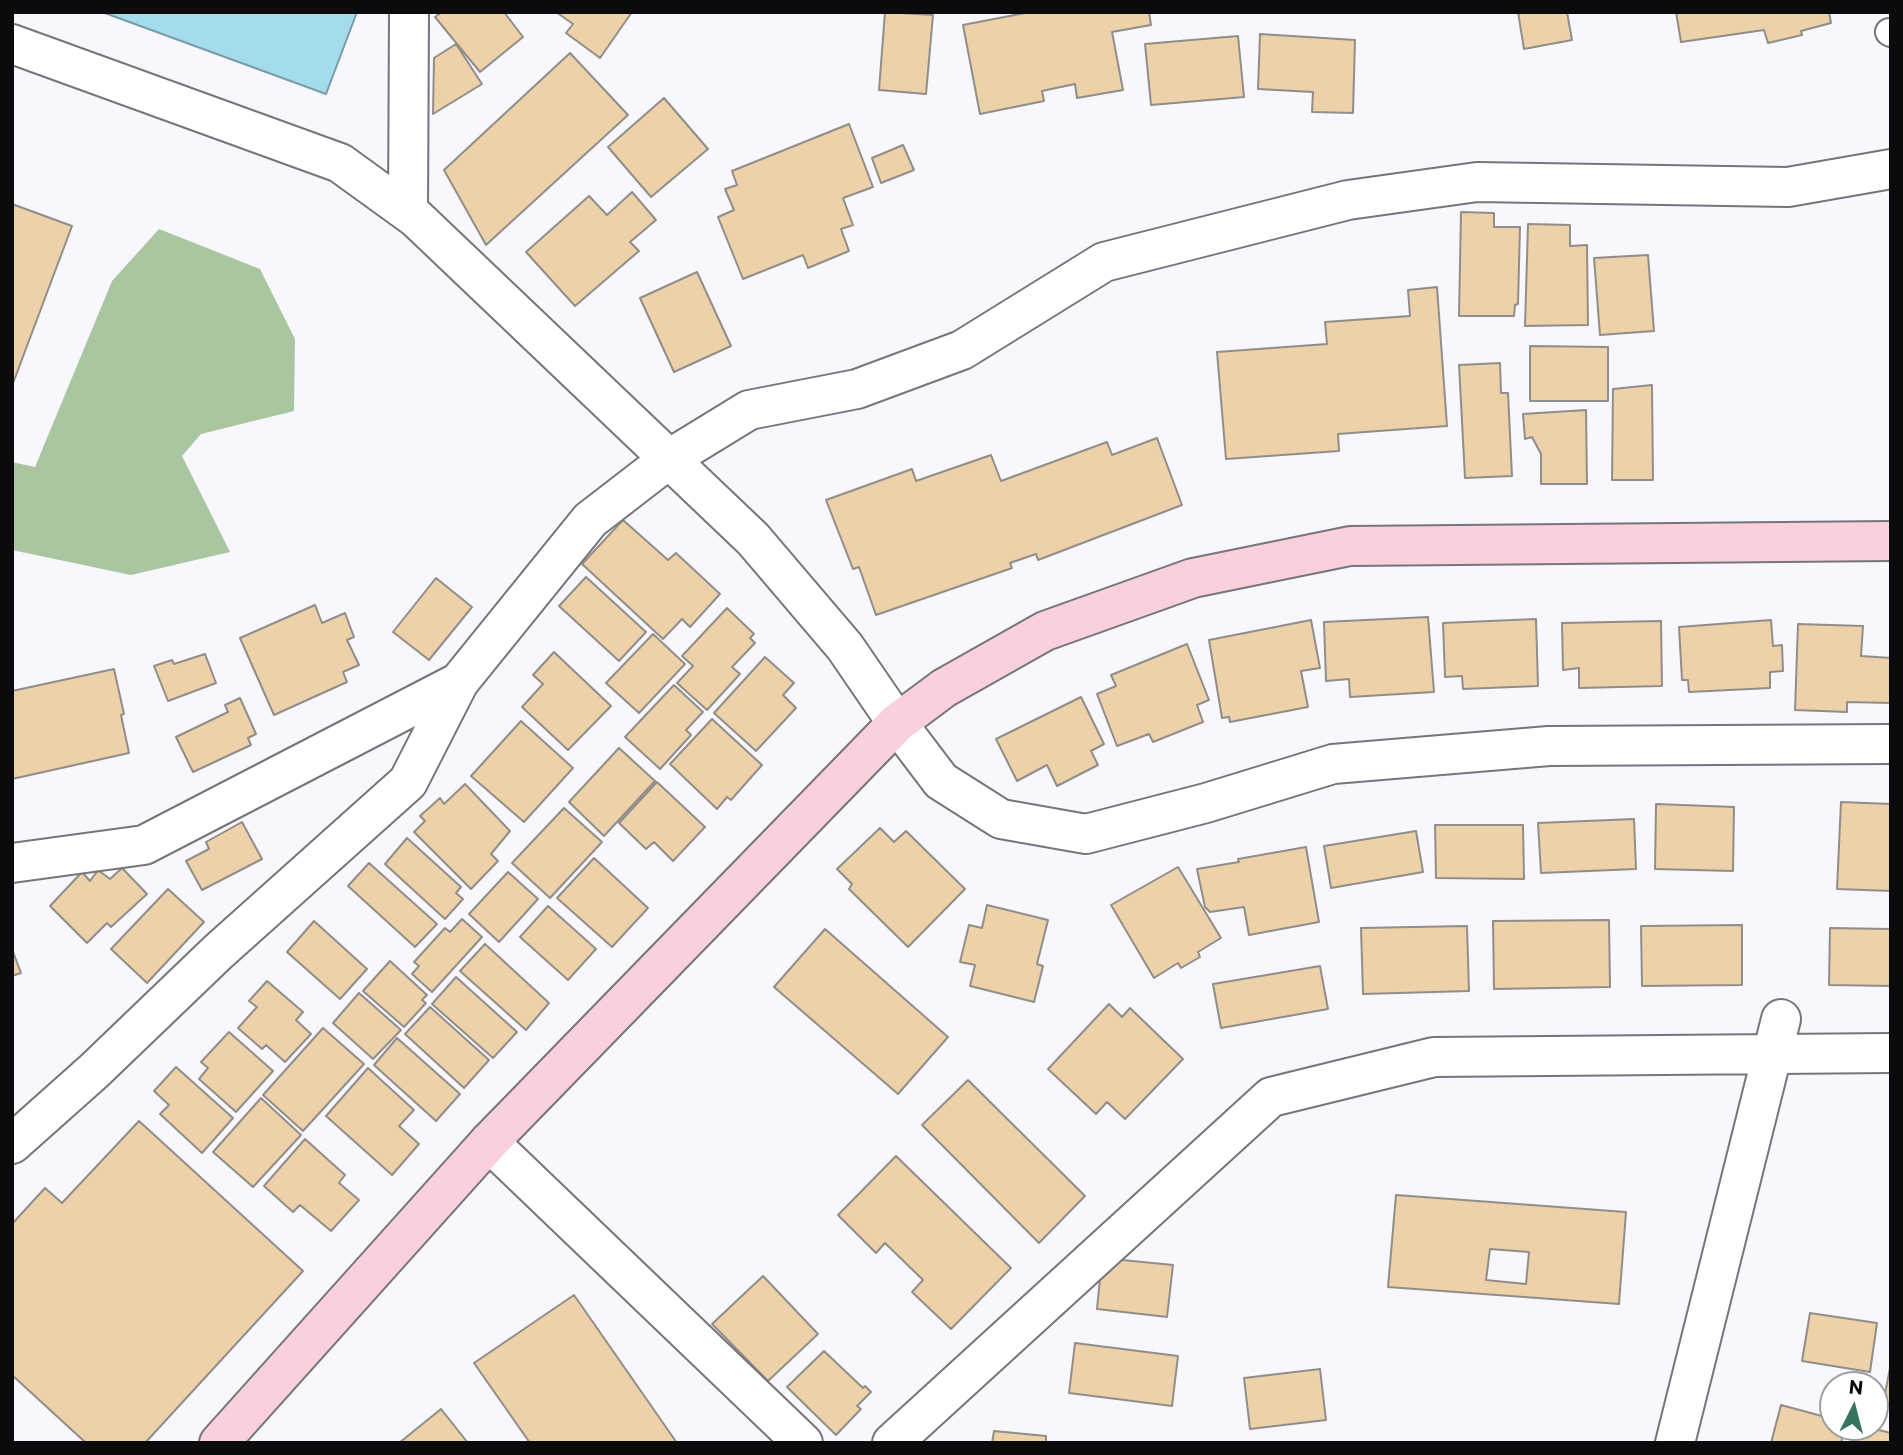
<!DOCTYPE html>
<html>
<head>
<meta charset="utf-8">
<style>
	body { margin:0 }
	#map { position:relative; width:1903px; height:1455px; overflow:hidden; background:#f8f7fe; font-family:Commissioner,sans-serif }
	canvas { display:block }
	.frame { position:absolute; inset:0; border:14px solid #0b0b0d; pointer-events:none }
	.north { position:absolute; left:1819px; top:1371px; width:70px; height:70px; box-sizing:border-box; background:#fff; border:2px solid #9d9d9e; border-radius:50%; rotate:6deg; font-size:19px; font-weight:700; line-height:28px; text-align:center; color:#0b0b0d }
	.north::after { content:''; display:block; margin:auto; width:24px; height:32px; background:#367460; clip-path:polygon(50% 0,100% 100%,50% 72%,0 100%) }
</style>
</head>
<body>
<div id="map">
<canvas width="1903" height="1455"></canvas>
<div class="frame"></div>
<div class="north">N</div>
</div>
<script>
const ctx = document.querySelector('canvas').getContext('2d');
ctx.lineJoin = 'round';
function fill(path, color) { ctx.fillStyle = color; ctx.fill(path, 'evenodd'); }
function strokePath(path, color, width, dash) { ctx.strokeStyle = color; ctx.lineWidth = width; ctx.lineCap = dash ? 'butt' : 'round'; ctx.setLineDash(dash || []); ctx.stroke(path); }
fill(new Path2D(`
	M 159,229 L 260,269 L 295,339 L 294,411 L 201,434 L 182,456 L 230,552 L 131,575 L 12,550 L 12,462 L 35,467 L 112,281 Z`), '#a9c6a1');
const water = new Path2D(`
	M 102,12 L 357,12 L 326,94 Z`);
fill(water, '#a5dcec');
strokePath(water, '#779da9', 2);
const building = new Path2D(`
	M 442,12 L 504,12 L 523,37 L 480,72 L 435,17 Z
	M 556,12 L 632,12 L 600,58 L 566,33 L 573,24 Z
	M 885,12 L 933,15 L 926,94 L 879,90 Z
	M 1030,12 L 1149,12 L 1151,25 L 1112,32 L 1123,90 L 1077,98 L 1075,84 L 1042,91 L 1044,101 L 980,114 L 963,25 Z
	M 1518,12 L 1567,12 L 1572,40 L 1524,49 Z
	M 1676,12 L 1829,12 L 1831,23 L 1801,31 L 1802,35 L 1768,43 L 1764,30 L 1681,42 Z
	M 1260,34 L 1355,40 L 1353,113 L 1312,112 L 1313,92 L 1258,89 Z
	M 1238,36 L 1244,97 L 1151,105 L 1145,44 Z
	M 456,44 L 482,84 L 433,114 L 434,58 Z
	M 570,53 L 628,115 L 486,245 L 444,170 Z
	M 664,98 L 708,149 L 651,197 L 608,147 Z
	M 849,124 L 873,187 L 843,198 L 853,225 L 841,229 L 849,251 L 808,268 L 803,255 L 743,279 L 718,217 L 734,210 L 725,189 L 737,185 L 732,171 Z
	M 903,145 L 914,170 L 881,183 L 872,158 Z
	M 632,192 L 656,220 L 630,242 L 639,251 L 575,306 L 526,252 L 589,196 L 607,215 Z
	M 12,204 L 72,226 L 12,386 Z
	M 1461,212 L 1494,213 L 1494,227 L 1520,227 L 1518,304 L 1515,305 L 1514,316 L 1459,316 Z
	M 1528,224 L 1570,225 L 1570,246 L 1587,245 L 1588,325 L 1525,326 Z
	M 1648,255 L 1654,331 L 1600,335 L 1594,258 Z
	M 697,272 L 731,346 L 674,372 L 640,298 Z
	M 1437,287 L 1447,426 L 1338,434 L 1339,451 L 1226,459 L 1217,352 L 1327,344 L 1325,322 L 1410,316 L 1408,290 Z
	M 1530,346 L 1608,347 L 1608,401 L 1530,401 Z
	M 1500,363 L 1501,393 L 1508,393 L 1512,476 L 1465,478 L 1459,365 Z
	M 1652,385 L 1653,480 L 1612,480 L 1613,389 Z
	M 1586,410 L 1587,484 L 1541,484 L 1541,454 L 1532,437 L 1525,439 L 1523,414 Z
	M 1157,438 L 1182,505 L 1038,560 L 1036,554 L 1010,563 L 1012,568 L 876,615 L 859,567 L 853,569 L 826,500 L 912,469 L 916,481 L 991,455 L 1001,481 L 1107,442 L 1112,455 Z
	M 623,520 L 668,560 L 676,553 L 720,594 L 690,627 L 682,619 L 663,639 L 582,564 Z
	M 586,577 L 646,632 L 619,661 L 559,606 Z
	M 436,578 L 472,607 L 429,660 L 393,632 Z
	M 315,605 L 322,623 L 345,613 L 354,637 L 347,640 L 359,665 L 343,672 L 347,682 L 274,715 L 240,638 Z
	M 727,608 L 754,634 L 750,638 L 755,643 L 732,667 L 740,674 L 707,710 L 677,683 L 693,666 L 682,656 Z
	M 1428,617 L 1434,692 L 1350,697 L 1349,679 L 1326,681 L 1324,622 Z
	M 1536,619 L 1538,686 L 1463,689 L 1462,676 L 1445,677 L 1443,623 Z
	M 1311,620 L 1320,668 L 1301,671 L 1308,707 L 1230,722 L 1229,717 L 1222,718 L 1209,640 Z
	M 1771,620 L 1773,646 L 1782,645 L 1783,671 L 1770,672 L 1770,688 L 1689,692 L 1688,680 L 1682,680 L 1679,627 Z
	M 1661,621 L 1662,686 L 1579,688 L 1579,668 L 1563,670 L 1562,623 Z
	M 1798,624 L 1863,626 L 1861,656 L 1891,658 L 1891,703 L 1847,702 L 1847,712 L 1795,710 Z
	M 653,634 L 685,664 L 639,713 L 606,683 Z
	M 1187,644 L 1209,700 L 1197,705 L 1203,722 L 1153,742 L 1149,734 L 1117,746 L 1097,694 L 1116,686 L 1111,675 Z
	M 554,652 L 611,706 L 568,750 L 522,707 L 543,684 L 533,675 Z
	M 205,654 L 216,683 L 168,701 L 154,666 L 172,660 L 174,664 Z
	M 765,657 L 794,683 L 783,695 L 796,708 L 756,751 L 714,713 Z
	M 114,669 L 124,714 L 121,715 L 129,753 L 12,779 L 12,691 Z
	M 674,685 L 703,712 L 686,730 L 691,735 L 660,769 L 625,737 Z
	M 1081,697 L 1104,744 L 1091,751 L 1098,765 L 1057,786 L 1047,765 L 1017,781 L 996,739 Z
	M 240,698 L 256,734 L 248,738 L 251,745 L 193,772 L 176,737 L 228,712 L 225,705 Z
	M 712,719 L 762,765 L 731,800 L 727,797 L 717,809 L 670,764 Z
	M 521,721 L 573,768 L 524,822 L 471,776 Z
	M 619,748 L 655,781 L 604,836 L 569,802 Z
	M 657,782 L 705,827 L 673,861 L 654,842 L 646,849 L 619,823 Z
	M 465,784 L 510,831 L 491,854 L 498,861 L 471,889 L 414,832 L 425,821 L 420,816 L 440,798 L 444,804 Z
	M 1841,802 L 1891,804 L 1891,891 L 1837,889 Z
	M 1656,804 L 1734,807 L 1733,871 L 1655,869 Z
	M 564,808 L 602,842 L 550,898 L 512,863 Z
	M 1634,819 L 1636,869 L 1541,873 L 1538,823 Z
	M 242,822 L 262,859 L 202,890 L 186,861 L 209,849 L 206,842 Z
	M 1435,825 L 1523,825 L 1524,879 L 1436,878 Z
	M 880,828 L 894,842 L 906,831 L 965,889 L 908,947 L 849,889 L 852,884 L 837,869 Z
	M 1416,831 L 1423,872 L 1331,888 L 1324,846 Z
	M 407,838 L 461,887 L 456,893 L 463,899 L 445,919 L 385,864 Z
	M 1306,847 L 1319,922 L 1249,935 L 1244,907 L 1210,912 L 1205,907 L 1197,869 L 1239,862 L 1238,859 Z
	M 594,858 L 648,908 L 612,947 L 557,898 Z
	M 369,863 L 437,924 L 415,947 L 348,886 Z
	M 1178,867 L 1221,938 L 1198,952 L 1200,957 L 1181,968 L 1178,963 L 1154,978 L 1111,905 Z
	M 122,868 L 147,894 L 111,927 L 107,923 L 87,943 L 50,906 L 82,872 L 90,881 L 98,870 L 110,879 Z
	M 508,872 L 538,899 L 499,942 L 469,914 Z
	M 168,889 L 204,922 L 147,983 L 111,949 Z
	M 987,905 L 1048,920 L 1037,964 L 1043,966 L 1034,1002 L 970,986 L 975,965 L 960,962 L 969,925 L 982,928 Z
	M 548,906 L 596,949 L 568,980 L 520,937 Z
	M 462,919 L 482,937 L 432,992 L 412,974 L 419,966 L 414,962 L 445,928 L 450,932 Z
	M 1609,920 L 1610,987 L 1494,989 L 1493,921 Z
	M 314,921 L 367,969 L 340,999 L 287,952 Z
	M 1742,925 L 1742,985 L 1642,986 L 1641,926 Z
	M 1467,926 L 1469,991 L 1363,994 L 1361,928 Z
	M 1830,928 L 1891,929 L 1891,986 L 1829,985 Z
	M 825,929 L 948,1037 L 898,1094 L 774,987 Z
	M 485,944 L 549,1003 L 526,1030 L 460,971 Z
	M 12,949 L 21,973 L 12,976 Z
	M 390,961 L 427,995 L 422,1000 L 426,1003 L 404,1027 L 363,991 Z
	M 1320,966 L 1328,1009 L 1221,1028 L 1213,984 Z
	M 456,977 L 517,1032 L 493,1058 L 432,1004 Z
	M 267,981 L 303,1012 L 296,1020 L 311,1034 L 285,1062 L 266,1045 L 262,1049 L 238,1028 L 257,1007 L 249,1001 Z
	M 359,993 L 401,1030 L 373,1059 L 333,1023 Z
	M 1109,1004 L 1122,1017 L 1130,1008 L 1183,1059 L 1125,1119 L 1107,1102 L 1096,1114 L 1048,1069 Z
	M 430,1007 L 489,1060 L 464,1088 L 405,1034 Z
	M 323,1028 L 364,1064 L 303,1131 L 263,1095 Z
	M 229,1032 L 273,1071 L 236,1112 L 199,1079 L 208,1068 L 201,1062 Z
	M 397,1038 L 460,1094 L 436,1121 L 374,1065 Z
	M 176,1067 L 233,1118 L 202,1153 L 160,1114 L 169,1105 L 154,1091 Z
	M 368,1068 L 414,1110 L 399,1126 L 419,1144 L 392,1175 L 326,1116 Z
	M 968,1080 L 1085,1196 L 1039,1243 L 922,1125 Z
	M 261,1098 L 301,1135 L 253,1187 L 213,1152 Z
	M 139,1121 L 303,1271 L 145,1443 L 86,1443 L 12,1375 L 12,1224 L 45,1188 L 62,1203 Z
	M 305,1139 L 345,1175 L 339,1183 L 359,1200 L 331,1231 L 300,1205 L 293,1212 L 264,1186 Z
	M 896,1156 L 1011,1268 L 951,1329 L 912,1292 L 923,1280 L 885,1243 L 876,1253 L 838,1215 Z
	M 1396,1195 L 1626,1212 L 1619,1304 L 1388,1287 ZM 1490,1249 L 1529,1252 L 1526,1284 L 1486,1280 Z
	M 1102,1258 L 1173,1265 L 1167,1317 L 1097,1309 Z
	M 763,1276 L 818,1334 L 768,1381 L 712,1324 Z
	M 574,1295 L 677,1443 L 530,1443 L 474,1363 Z
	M 1810,1313 L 1877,1323 L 1870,1372 L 1802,1361 Z
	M 1075,1343 L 1178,1356 L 1172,1406 L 1069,1393 Z
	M 824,1351 L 863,1388 L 865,1386 L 871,1392 L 857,1406 L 861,1409 L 836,1435 L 787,1387 Z
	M 1891,1363 L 1891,1406 L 1883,1404 Z
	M 1320,1369 L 1326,1420 L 1250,1429 L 1244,1378 Z
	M 1781,1405 L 1833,1419 L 1833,1427 L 1845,1427 L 1841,1443 L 1771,1443 Z
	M 441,1409 L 468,1443 L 399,1443 Z
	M 1856,1427 L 1867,1427 L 1891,1433 L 1891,1443 L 1852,1443 Z
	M 994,1431 L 1046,1436 L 1046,1443 L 992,1443 Z`);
fill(building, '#ecd1a9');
strokePath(building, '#918d88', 2);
const lane = new Path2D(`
	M 1889,32 L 1891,33`);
const street = new Path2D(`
	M 12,44 L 340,163 L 416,218 L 753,539 L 845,647 L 897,723 L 941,781 L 1001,819 L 1086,834 L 1206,803 L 1333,764 L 1549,746 L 1891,744
	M 408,211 L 409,12
	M 12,863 L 144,845 L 459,682
	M 489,1142 L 803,1443
	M 12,1144 L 94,1071 L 218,952 L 408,782 L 459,682 L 590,520 L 669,459 L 749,410 L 857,389 L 962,350 L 1104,262 L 1348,200 L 1477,182 L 1788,187 L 1891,169
	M 892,1443 L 1271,1097 L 1434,1057 L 1891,1053
	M 1675,1443 L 1781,1019`);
const secondary = new Path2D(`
	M 219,1443 L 489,1142 L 897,723 L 944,688 L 1045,631 L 1193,578 L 1350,546 L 1891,541`);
strokePath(lane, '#75757a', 30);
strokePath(street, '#75757a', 42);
strokePath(secondary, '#75757a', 42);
strokePath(lane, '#fff', 26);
strokePath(street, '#fff', 38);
strokePath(secondary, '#fad0dc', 38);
</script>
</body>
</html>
